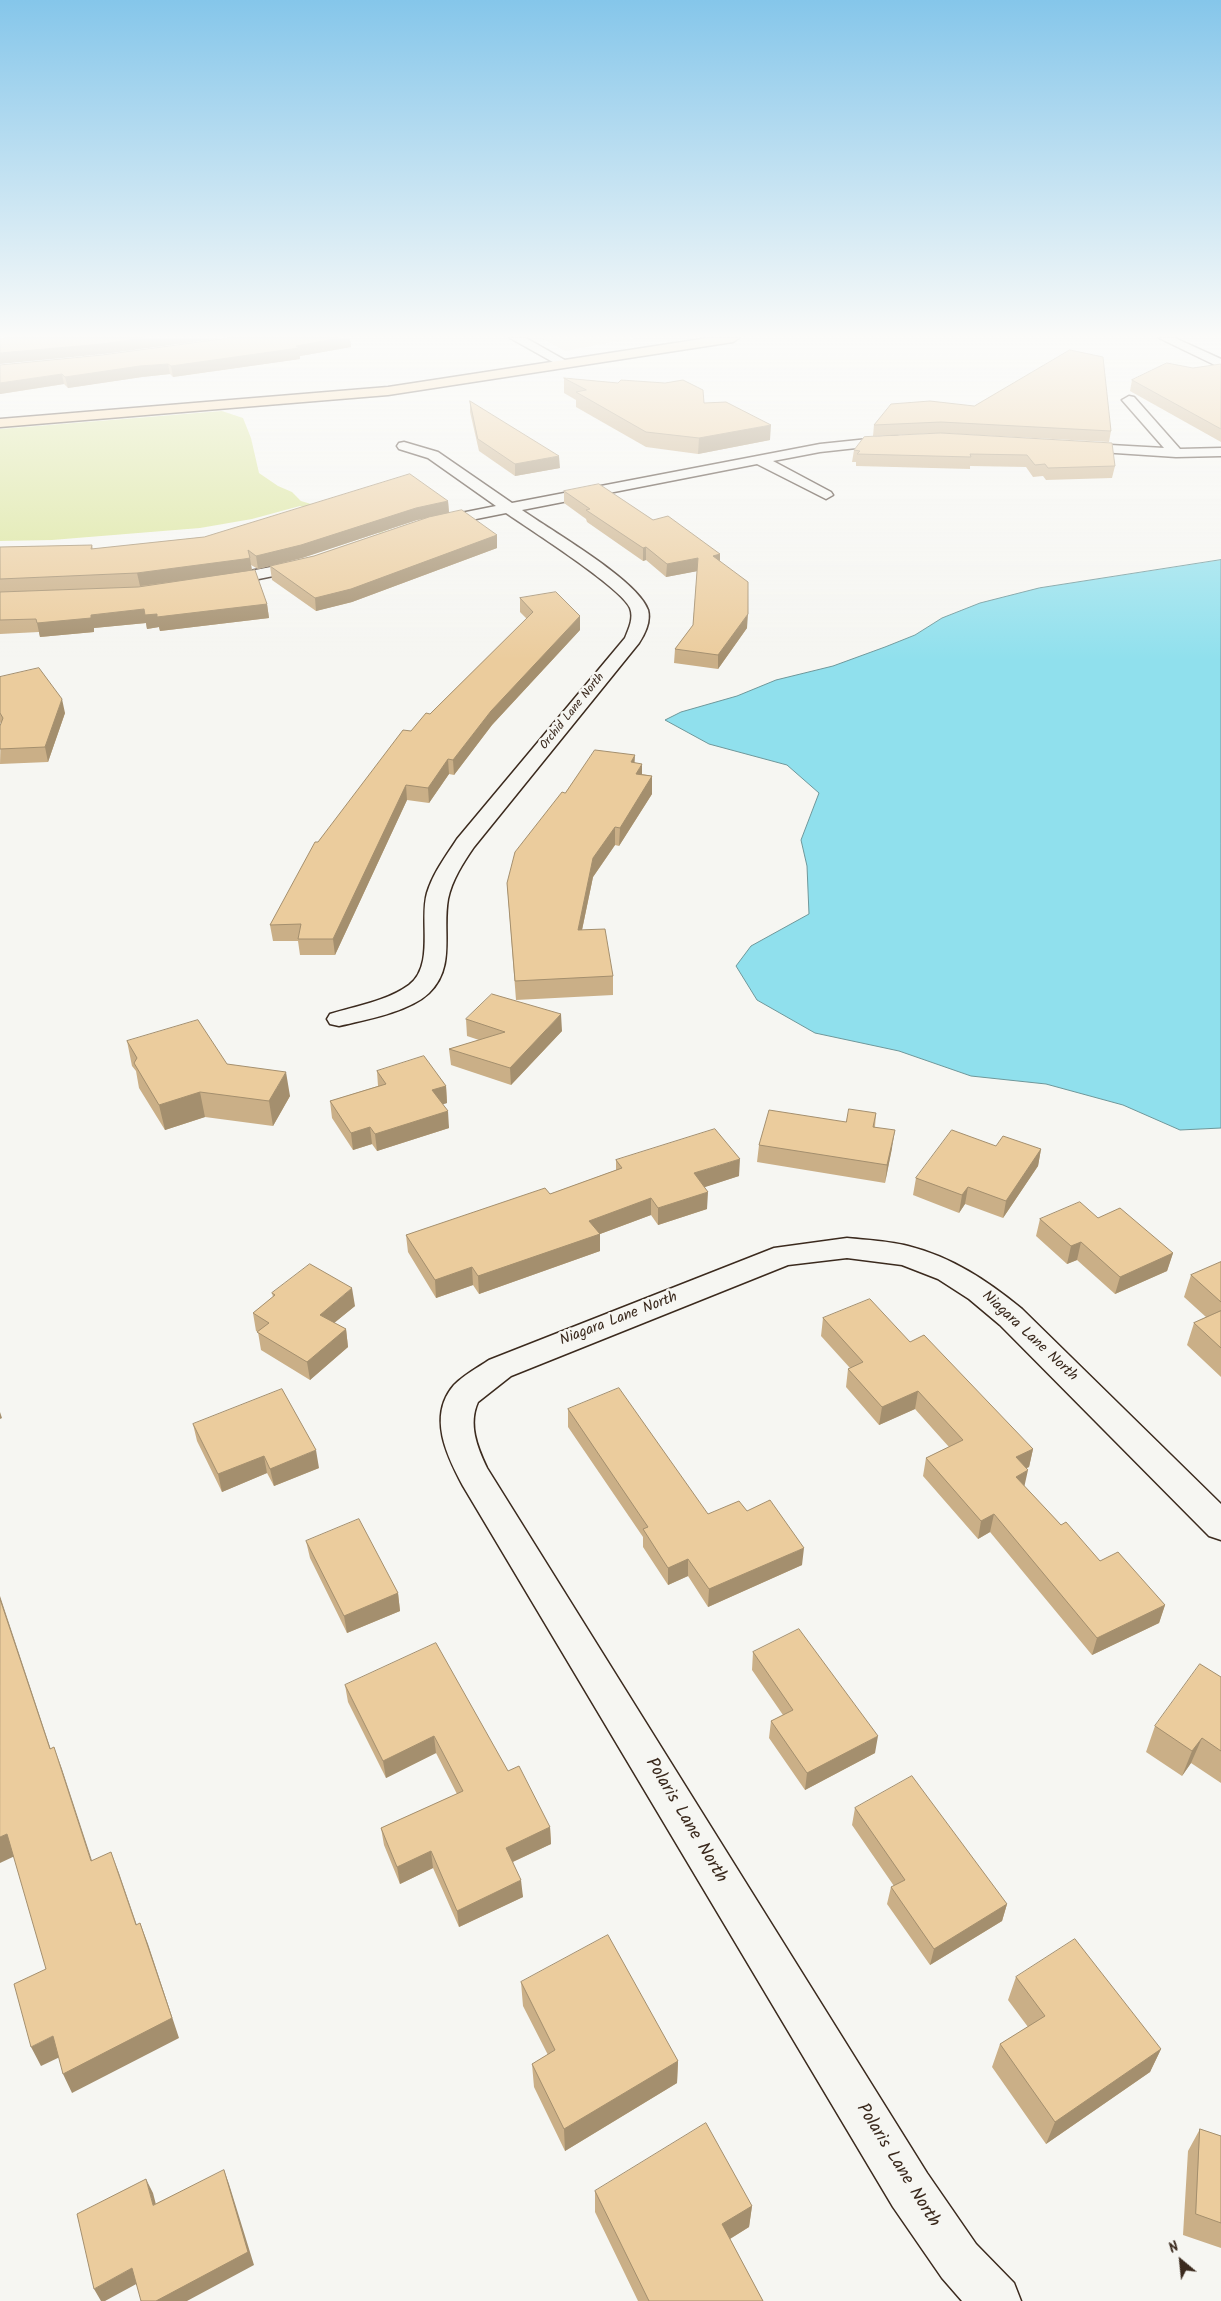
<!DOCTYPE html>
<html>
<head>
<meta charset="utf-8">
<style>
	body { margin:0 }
	#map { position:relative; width:1221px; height:2301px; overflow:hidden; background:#f6f6f2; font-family:Kalam,sans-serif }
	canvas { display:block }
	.north { position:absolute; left:1156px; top:2236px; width:50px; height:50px; -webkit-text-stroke:4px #f6f6f2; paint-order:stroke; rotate:332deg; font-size:14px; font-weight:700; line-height:20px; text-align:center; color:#3b2a1e }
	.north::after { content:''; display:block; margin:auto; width:18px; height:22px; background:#3b2a1e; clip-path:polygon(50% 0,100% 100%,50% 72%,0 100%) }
</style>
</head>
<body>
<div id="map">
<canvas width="1221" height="2301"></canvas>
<div class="north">N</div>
</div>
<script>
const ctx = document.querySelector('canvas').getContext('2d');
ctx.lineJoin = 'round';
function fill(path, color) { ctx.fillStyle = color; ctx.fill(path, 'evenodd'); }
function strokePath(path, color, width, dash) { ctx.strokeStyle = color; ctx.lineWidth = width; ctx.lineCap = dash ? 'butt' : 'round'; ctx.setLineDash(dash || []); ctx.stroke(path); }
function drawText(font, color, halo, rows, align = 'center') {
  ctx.font = font + ' Kalam,sans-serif'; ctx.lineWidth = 5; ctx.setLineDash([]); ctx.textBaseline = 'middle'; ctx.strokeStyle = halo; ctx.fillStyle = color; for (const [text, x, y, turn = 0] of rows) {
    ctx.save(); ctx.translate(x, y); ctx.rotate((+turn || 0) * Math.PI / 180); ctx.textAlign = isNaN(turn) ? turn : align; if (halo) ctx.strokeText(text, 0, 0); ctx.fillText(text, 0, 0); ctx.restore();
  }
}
fill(new Path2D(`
	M 541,338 L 634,338 L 565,351 Z`), '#f3e9d8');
fill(new Path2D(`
	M 222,411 L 243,418 L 251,438 L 259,473 L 278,486 L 292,492 L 301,501 L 392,528 L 380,533 L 300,506 L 252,519 L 200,528 L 52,540 L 0,541 L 0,429 Z`), '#d9e497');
const water = new Path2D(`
	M 1221,560 L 1221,1128 L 1180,1130 L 1123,1105 L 1046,1084 L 971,1076 L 899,1051 L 815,1033 L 757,1000 L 736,966 L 751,946 L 809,914 L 807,866 L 801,840 L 819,793 L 787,765 L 709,744 L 665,720 L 681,712 L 737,696 L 776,680 L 833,666 L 885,647 L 915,635 L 942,618 L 980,603 L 1039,588 Z`);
fill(water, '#90e0ed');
strokePath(water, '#6e979a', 1);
const minor = new Path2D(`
	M 510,338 L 526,338 L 570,363 L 564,367 L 560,366 Z
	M 1159,338 L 1175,338 L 1221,359 L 1221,368 Z
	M 1129,396 L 1134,397 L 1180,449 L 1221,448 L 1221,456 L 1176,457 L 1070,450 L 1068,447 L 1075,443 L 1164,448 L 1122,400 Z
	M 897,436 L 904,440 L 902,443 L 820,452 L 773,461 L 831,492 L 833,495 L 826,499 L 757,464 L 522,510 C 550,530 638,580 648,610 C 651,621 645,634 639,643 L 474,847 C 463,863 452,880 448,899 C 442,932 456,967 429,993 C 409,1012 365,1020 339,1026 L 330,1024 L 327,1019 L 330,1014 C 356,1006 387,1001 409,985 C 435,965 419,920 427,893 C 433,873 446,856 457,839 L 625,638 C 629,628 634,618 630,608 C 622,588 529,529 506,513 L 431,528 L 426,526 L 423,523 L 426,520 L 496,506 L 428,458 L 399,449 L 397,446 L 399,443 L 404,442 L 438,452 L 512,503 L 820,444 Z
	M 307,560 L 315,565 L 313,568 L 219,587 L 213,586 L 211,582 L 213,578 L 219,577 Z
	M 847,1238 C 867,1240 889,1241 908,1246 C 952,1257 988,1281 1022,1309 L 1221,1504 L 1221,1540 L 1209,1536 L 1000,1325 L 969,1299 L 938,1279 L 902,1265 L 847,1258 L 788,1265 L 511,1376 L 478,1402 C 468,1424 477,1447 487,1468 L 927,2173 L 976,2244 L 1014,2283 L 1021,2301 L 962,2301 L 942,2278 L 893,2207 L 463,1486 C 447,1456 427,1416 454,1385 C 464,1375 477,1368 489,1360 L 774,1248 Z`);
const major = new Path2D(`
	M 708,338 L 739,338 L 733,342 L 388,395 L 0,427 L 0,419 L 388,387 Z`);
strokePath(minor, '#3b2a1e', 3);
strokePath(major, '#3b2a1e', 3);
fill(minor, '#f6f6f2');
fill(major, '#fddcac');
fill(new Path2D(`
	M 229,338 L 350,338 L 351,347 L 300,356 L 300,359 L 173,377 L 170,374 L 142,377 L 68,388 L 64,384 L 0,394 L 0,365 L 102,355 Z
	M 1221,364 L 1221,442 L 1130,391 L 1132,380 L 1193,368 Z
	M 564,378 L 618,383 L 704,403 L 770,440 L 698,454 L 646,447 L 576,407 L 576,400 L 564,393 Z
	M 470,401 L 560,468 L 515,476 L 479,451 L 470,412 Z
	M 930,401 L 1111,431 L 1109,442 L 940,433 L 873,436 L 874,425 Z
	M 941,433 L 1115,466 L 1112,478 L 1046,480 L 1043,476 L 1033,477 L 1026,467 L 970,466 L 970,469 L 856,466 L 856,462 L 852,462 L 854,450 Z
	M 564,491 L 653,520 L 720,554 L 720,561 L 747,628 L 718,669 L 674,663 L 675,649 L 693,625 L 697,571 L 666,577 L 646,560 L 643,561 L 587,522 L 586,519 L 564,503 Z
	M 448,501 L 449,513 L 497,535 L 497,548 L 352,602 L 316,611 L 272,580 L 270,566 L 314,556 L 424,519 L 417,520 L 302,558 L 258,569 L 251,565 L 252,571 L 267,604 L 269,618 L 160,631 L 159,627 L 147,629 L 146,623 L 94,628 L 94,632 L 40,637 L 39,632 L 0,634 L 0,547 L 92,545 L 93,549 L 204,537 Z
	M 520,598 L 580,616 L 580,630 L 492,725 L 454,775 L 449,774 L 429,803 L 407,800 L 335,955 L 300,955 L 298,941 L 273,941 L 270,925 L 318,842 L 411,731 L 430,714 L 527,619 L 520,612 Z
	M 0,677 L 65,713 L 48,762 L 0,764 L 1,724 L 0,722 Z
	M 634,762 L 642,774 L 652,776 L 652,794 L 619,846 L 615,845 L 593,877 L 582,930 L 613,976 L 613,995 L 516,1000 L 507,883 L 565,793 Z
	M 466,1019 L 562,1031 L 511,1085 L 451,1065 L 449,1049 L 479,1040 L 467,1036 Z
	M 127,1041 L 227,1064 L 290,1096 L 273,1126 L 205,1117 L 165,1130 L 139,1088 L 136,1071 L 132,1066 Z
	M 377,1071 L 446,1086 L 447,1103 L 443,1104 L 449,1128 L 377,1151 L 372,1144 L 353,1150 L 332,1118 L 330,1101 L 378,1086 Z
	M 876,1113 L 875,1127 L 892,1148 L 885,1183 L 757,1162 L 759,1145 L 846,1122 Z
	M 996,1146 L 1041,1149 L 1038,1166 L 1003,1218 L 965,1204 L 959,1213 L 913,1195 L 916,1178 Z
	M 616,1160 L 739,1176 L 704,1187 L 707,1209 L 658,1225 L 651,1215 L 600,1234 L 600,1251 L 479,1294 L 473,1285 L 436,1298 L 408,1252 L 406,1235 L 550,1194 L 616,1170 Z
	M 1098,1218 L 1173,1253 L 1167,1271 L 1115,1294 L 1077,1260 L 1067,1264 L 1036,1236 L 1040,1219 Z
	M 1221,1262 L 1221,1377 L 1187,1345 L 1194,1323 L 1206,1317 L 1184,1297 L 1191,1275 Z
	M 272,1293 L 355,1306 L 334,1323 L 346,1329 L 348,1347 L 310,1380 L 261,1350 L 258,1332 L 256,1331 L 253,1313 L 273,1297 Z
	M 823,1318 L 910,1342 L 1033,1449 L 1029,1467 L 1026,1468 L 1024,1486 L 1061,1525 L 1100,1561 L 1165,1605 L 1159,1623 L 1092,1655 L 990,1532 L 978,1539 L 923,1476 L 926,1458 L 949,1447 L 915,1409 L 879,1425 L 846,1387 L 848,1369 L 850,1368 L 821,1336 Z
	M 568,1409 L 708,1514 L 747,1511 L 802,1565 L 708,1607 L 688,1576 L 668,1585 L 643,1547 L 643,1537 L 568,1427 Z
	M 193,1424 L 319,1468 L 274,1486 L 267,1473 L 222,1492 L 197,1441 Z
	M 306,1541 L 398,1593 L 400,1611 L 347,1633 L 310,1558 Z
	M 753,1652 L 875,1753 L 805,1790 L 769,1738 L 771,1721 L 783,1715 L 752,1670 Z
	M 1221,1677 L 1221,1783 L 1191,1763 L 1182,1776 L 1146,1752 L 1155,1726 Z
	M 345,1685 L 508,1771 L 550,1827 L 551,1844 L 513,1862 L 523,1897 L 459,1927 L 433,1868 L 400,1884 L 384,1845 L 381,1828 L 457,1794 L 436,1753 L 386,1778 L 348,1702 Z
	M 855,1808 L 1007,1904 L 1002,1921 L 930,1965 L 887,1904 L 891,1887 L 894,1886 L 852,1825 Z
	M 1016,1977 L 1161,2049 L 1150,2072 L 1046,2144 L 992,2067 L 1000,2044 L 1028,2027 L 1008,2000 Z
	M 521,1982 L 678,2061 L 677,2083 L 565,2151 L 534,2087 L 532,2064 L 548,2055 L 523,2006 Z
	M 1200,2129 L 1221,2136 L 1221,2248 L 1183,2235 L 1188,2151 Z
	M 595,2191 L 752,2206 L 749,2227 L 730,2239 L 763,2301 L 638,2301 L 595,2212 Z`), '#caaf87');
fill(new Path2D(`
	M 143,338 L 222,338 L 104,354 L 0,364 L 0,353 Z
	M 340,338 L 350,338 L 351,347 L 300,356 L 300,359 L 173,377 L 171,366 Z
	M 168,364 L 170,374 L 142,377 L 68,388 L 65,377 L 140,366 Z
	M 62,374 L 64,384 L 0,394 L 0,383 Z
	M 771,425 L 770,440 L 698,454 L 699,438 Z
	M 559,456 L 560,468 L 515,476 L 515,464 Z
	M 448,501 L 449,513 L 417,520 L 302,558 L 258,569 L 256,556 L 416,508 Z
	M 497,535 L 497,548 L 352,602 L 316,611 L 315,598 Z
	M 646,547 L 646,560 L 643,561 L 643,548 Z
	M 720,554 L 720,567 L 713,556 Z
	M 250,558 L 252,571 L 140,586 L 137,573 Z
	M 698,558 L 698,571 L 666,577 L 667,564 Z
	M 267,604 L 269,618 L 160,631 L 159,627 L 147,629 L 146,623 L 94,628 L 94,632 L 40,637 L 37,623 L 91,615 L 144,609 Z
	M 748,614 L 747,628 L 718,669 L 718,655 Z
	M 580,616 L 580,630 L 492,725 L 454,775 L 453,760 L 491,711 Z
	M 62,699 L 65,713 L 48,762 L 45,747 Z
	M 635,755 L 634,773 L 631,762 Z
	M 448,759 L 449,774 L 429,803 L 428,788 Z
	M 642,764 L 642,781 L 636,774 Z
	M 652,776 L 652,794 L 619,846 L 620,828 Z
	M 406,785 L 407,800 L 335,955 L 333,939 Z
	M 615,827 L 615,845 L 593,877 L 578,949 L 578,930 L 593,858 Z
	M 561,1014 L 562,1031 L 511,1085 L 510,1068 Z
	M 286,1072 L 290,1096 L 273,1126 L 269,1101 Z
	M 446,1086 L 447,1103 L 434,1107 L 432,1090 Z
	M 200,1092 L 205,1117 L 165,1130 L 159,1105 Z
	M 448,1111 L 449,1128 L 377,1151 L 375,1134 Z
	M 370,1127 L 372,1144 L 353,1150 L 351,1133 Z
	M 895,1130 L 892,1148 L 885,1183 L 887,1165 Z
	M 1041,1149 L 1038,1166 L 1003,1218 L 1006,1201 Z
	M 740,1159 L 739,1176 L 693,1191 L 694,1173 Z
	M 968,1187 L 965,1204 L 959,1213 L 962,1195 Z
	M 708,1192 L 707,1209 L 658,1225 L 658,1208 Z
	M 651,1198 L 651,1215 L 600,1234 L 600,1251 L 479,1294 L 478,1276 L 589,1221 Z
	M 1081,1242 L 1077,1260 L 1067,1264 L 1071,1246 Z
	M 1173,1253 L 1167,1271 L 1115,1294 L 1120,1277 Z
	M 472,1267 L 473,1285 L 436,1298 L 435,1280 Z
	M 352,1288 L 355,1306 L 323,1332 L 320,1315 Z
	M 346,1329 L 348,1347 L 310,1380 L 307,1362 Z
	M 918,1391 L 915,1409 L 879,1425 L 882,1407 Z
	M 0,1412 L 2,1418 L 0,1419 Z
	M 1033,1449 L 1029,1467 L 1012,1475 L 1016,1457 Z
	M 316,1450 L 319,1468 L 274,1486 L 270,1469 Z
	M 264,1456 L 267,1473 L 222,1492 L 218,1474 Z
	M 1028,1470 L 1024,1488 L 1016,1477 Z
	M 994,1514 L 990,1532 L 978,1539 L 981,1521 Z
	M 804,1548 L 802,1565 L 708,1607 L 709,1589 Z
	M 688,1559 L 688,1576 L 668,1585 L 668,1568 Z
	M 398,1593 L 400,1611 L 347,1633 L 344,1616 Z
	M 0,1596 L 58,1771 L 50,1749 L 0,1599 Z
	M 1165,1605 L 1159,1623 L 1092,1655 L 1097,1638 Z
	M 434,1736 L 436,1753 L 386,1778 L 383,1761 Z
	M 878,1736 L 875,1753 L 805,1790 L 807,1773 Z
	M 1202,1738 L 1191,1763 L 1182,1776 L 1192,1751 Z
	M 54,1747 L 62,1769 L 99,1882 L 91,1861 Z
	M 550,1827 L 551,1844 L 508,1864 L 506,1848 Z
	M 7,1834 L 17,1855 L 0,1863 L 0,1837 Z
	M 431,1851 L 433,1868 L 400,1884 L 397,1867 Z
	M 111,1852 L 119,1873 L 144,1946 L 136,1925 Z
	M 521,1880 L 523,1897 L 459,1927 L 457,1911 Z
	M 1007,1904 L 1002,1921 L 930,1965 L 934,1949 Z
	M 140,1923 L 148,1944 L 179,2038 L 72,2093 L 63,2074 Z
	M 53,2036 L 62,2056 L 41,2066 L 31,2047 Z
	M 1161,2049 L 1150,2072 L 1046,2144 L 1055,2122 Z
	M 678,2061 L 677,2083 L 565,2151 L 564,2129 Z
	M 224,2170 L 229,2184 L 254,2265 L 187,2301 L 156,2301 Z
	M 146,2179 L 153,2193 L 160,2220 L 153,2205 Z
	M 752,2206 L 749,2227 L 720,2245 L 722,2224 Z
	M 132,2268 L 140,2282 L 105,2301 L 101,2301 L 94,2289 Z`), '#a48f6e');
const building = new Path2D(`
	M 6,338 L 143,338 L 102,344 L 0,353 L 0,339 Z
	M 229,338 L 340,338 L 296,346 L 299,348 L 171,366 L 168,364 L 140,366 L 65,377 L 62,374 L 0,383 L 0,365 L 102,355 Z
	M 1070,350 L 1103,357 L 1111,431 L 941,422 L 874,425 L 891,404 L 930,401 L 974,406 Z
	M 1167,363 L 1193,368 L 1221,364 L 1221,429 L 1132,380 Z
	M 564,378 L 618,383 L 621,380 L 665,383 L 683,380 L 703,390 L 704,403 L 726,402 L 771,425 L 699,438 L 646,432 L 576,392 L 586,390 Z
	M 470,401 L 559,456 L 515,464 L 478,439 Z
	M 941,433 L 1112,443 L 1115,466 L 1048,468 L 1045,464 L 1035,465 L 1027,455 L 970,454 L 971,457 L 857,454 L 860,451 L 854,450 L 864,437 Z
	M 410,474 L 448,501 L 416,508 L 301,545 L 256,556 L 248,550 L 250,558 L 244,559 L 137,573 L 0,579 L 0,547 L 92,545 L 91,549 L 204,537 Z
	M 599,484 L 653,520 L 668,516 L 720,554 L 713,556 L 748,582 L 748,614 L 718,655 L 675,649 L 693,625 L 698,558 L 667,564 L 646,547 L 643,548 L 586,510 L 590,509 L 564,491 Z
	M 462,510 L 497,535 L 351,589 L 315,598 L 270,566 L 314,556 L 429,517 Z
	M 255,570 L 267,604 L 157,617 L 157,614 L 145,615 L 144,609 L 91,615 L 91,618 L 37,623 L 36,619 L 0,620 L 0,592 L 138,587 Z
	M 556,592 L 580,616 L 491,711 L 453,760 L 448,759 L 428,788 L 406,785 L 333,939 L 298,939 L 301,924 L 270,925 L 315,842 L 318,842 L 403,730 L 411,731 L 426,713 L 430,714 L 533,612 L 520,598 Z
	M 39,668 L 62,699 L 45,747 L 0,749 L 0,726 L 3,718 L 0,713 L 0,677 Z
	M 595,750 L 635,755 L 631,762 L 642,764 L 636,774 L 652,776 L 620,828 L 615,827 L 593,858 L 578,930 L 605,929 L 613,976 L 515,981 L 507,883 L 515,852 L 562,792 L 565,793 Z
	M 492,994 L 561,1014 L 510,1068 L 449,1049 L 505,1032 L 466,1019 Z
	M 198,1020 L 227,1064 L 286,1072 L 269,1101 L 200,1092 L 159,1105 L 134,1063 L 137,1058 L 127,1041 Z
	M 424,1056 L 446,1086 L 432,1090 L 448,1111 L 375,1134 L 370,1127 L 351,1133 L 330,1101 L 386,1084 L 377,1071 Z
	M 849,1109 L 876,1113 L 873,1127 L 895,1130 L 887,1165 L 759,1145 L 769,1110 L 846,1122 Z
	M 715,1129 L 740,1159 L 694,1173 L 708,1192 L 658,1208 L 651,1198 L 589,1221 L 600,1234 L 478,1276 L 472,1267 L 435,1280 L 406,1235 L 545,1188 L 550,1194 L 622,1168 L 616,1160 Z
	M 952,1130 L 996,1146 L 1003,1136 L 1041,1149 L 1006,1201 L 968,1187 L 962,1195 L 916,1178 Z
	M 1080,1202 L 1098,1218 L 1120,1208 L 1173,1253 L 1120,1277 L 1081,1242 L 1071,1246 L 1040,1219 Z
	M 1221,1262 L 1221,1302 L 1191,1275 Z
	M 310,1264 L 352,1288 L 320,1315 L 346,1329 L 307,1362 L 257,1332 L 269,1323 L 253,1313 L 275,1295 L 272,1293 Z
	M 870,1299 L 910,1342 L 924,1335 L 1033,1449 L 1016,1457 L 1028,1470 L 1016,1477 L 1061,1525 L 1066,1522 L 1100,1561 L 1118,1552 L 1165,1605 L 1097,1638 L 994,1514 L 981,1521 L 926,1458 L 963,1440 L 918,1391 L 882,1407 L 848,1369 L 863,1362 L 823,1318 Z
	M 1221,1311 L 1221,1348 L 1194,1323 Z
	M 619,1388 L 708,1514 L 739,1501 L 747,1511 L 770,1500 L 804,1548 L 709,1589 L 688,1559 L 668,1568 L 643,1529 L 648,1527 L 568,1409 Z
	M 282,1389 L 316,1450 L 270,1469 L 264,1456 L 218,1474 L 193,1424 Z
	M 359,1519 L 398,1593 L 344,1616 L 306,1541 Z
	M 0,1599 L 50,1749 L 54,1747 L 91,1861 L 111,1852 L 136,1925 L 140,1923 L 172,2018 L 63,2074 L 53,2036 L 31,2047 L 14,1984 L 46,1969 L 7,1834 L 0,1837 Z
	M 799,1629 L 878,1736 L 807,1773 L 771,1721 L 793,1710 L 753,1652 Z
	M 436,1643 L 508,1771 L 519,1766 L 550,1827 L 506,1848 L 521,1880 L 457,1911 L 431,1851 L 397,1867 L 381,1828 L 463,1791 L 434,1736 L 383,1761 L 345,1685 Z
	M 1200,1664 L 1221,1677 L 1221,1751 L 1202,1738 L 1192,1751 L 1155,1726 Z
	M 912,1776 L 1007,1904 L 934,1949 L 891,1887 L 905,1880 L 855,1808 Z
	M 608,1935 L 678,2061 L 564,2129 L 532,2064 L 555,2050 L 521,1982 Z
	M 1075,1939 L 1161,2049 L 1055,2122 L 1000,2044 L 1045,2016 L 1016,1977 Z
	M 706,2123 L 752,2206 L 722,2224 L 763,2301 L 649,2301 L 595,2191 Z
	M 1200,2129 L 1221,2136 L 1221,2223 L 1196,2214 Z
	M 224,2170 L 248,2252 L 156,2301 L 141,2301 L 132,2268 L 94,2289 L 77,2214 L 146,2179 L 153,2205 Z`);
fill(building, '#ebcc9d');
strokePath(building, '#a48f6e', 1);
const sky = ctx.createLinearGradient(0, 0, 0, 660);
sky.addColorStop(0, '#85c6ea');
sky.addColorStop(0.51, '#fbfbf9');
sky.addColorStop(1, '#fbfbf900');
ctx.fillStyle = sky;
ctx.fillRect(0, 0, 1221, 660);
drawText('12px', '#3b2a1e', '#f6f6f2', [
	["Orchid Lane North",573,712,-51]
]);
drawText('15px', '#3b2a1e', '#f6f6f2', [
	["Niagara Lane North",619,1320,-21],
	["Niagara Lane North",1029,1337,43]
]);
drawText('18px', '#3b2a1e', '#f6f6f2', [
	["Polaris Lane North",685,1821,59],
	["Polaris Lane North",897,2166,58]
]);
</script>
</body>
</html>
